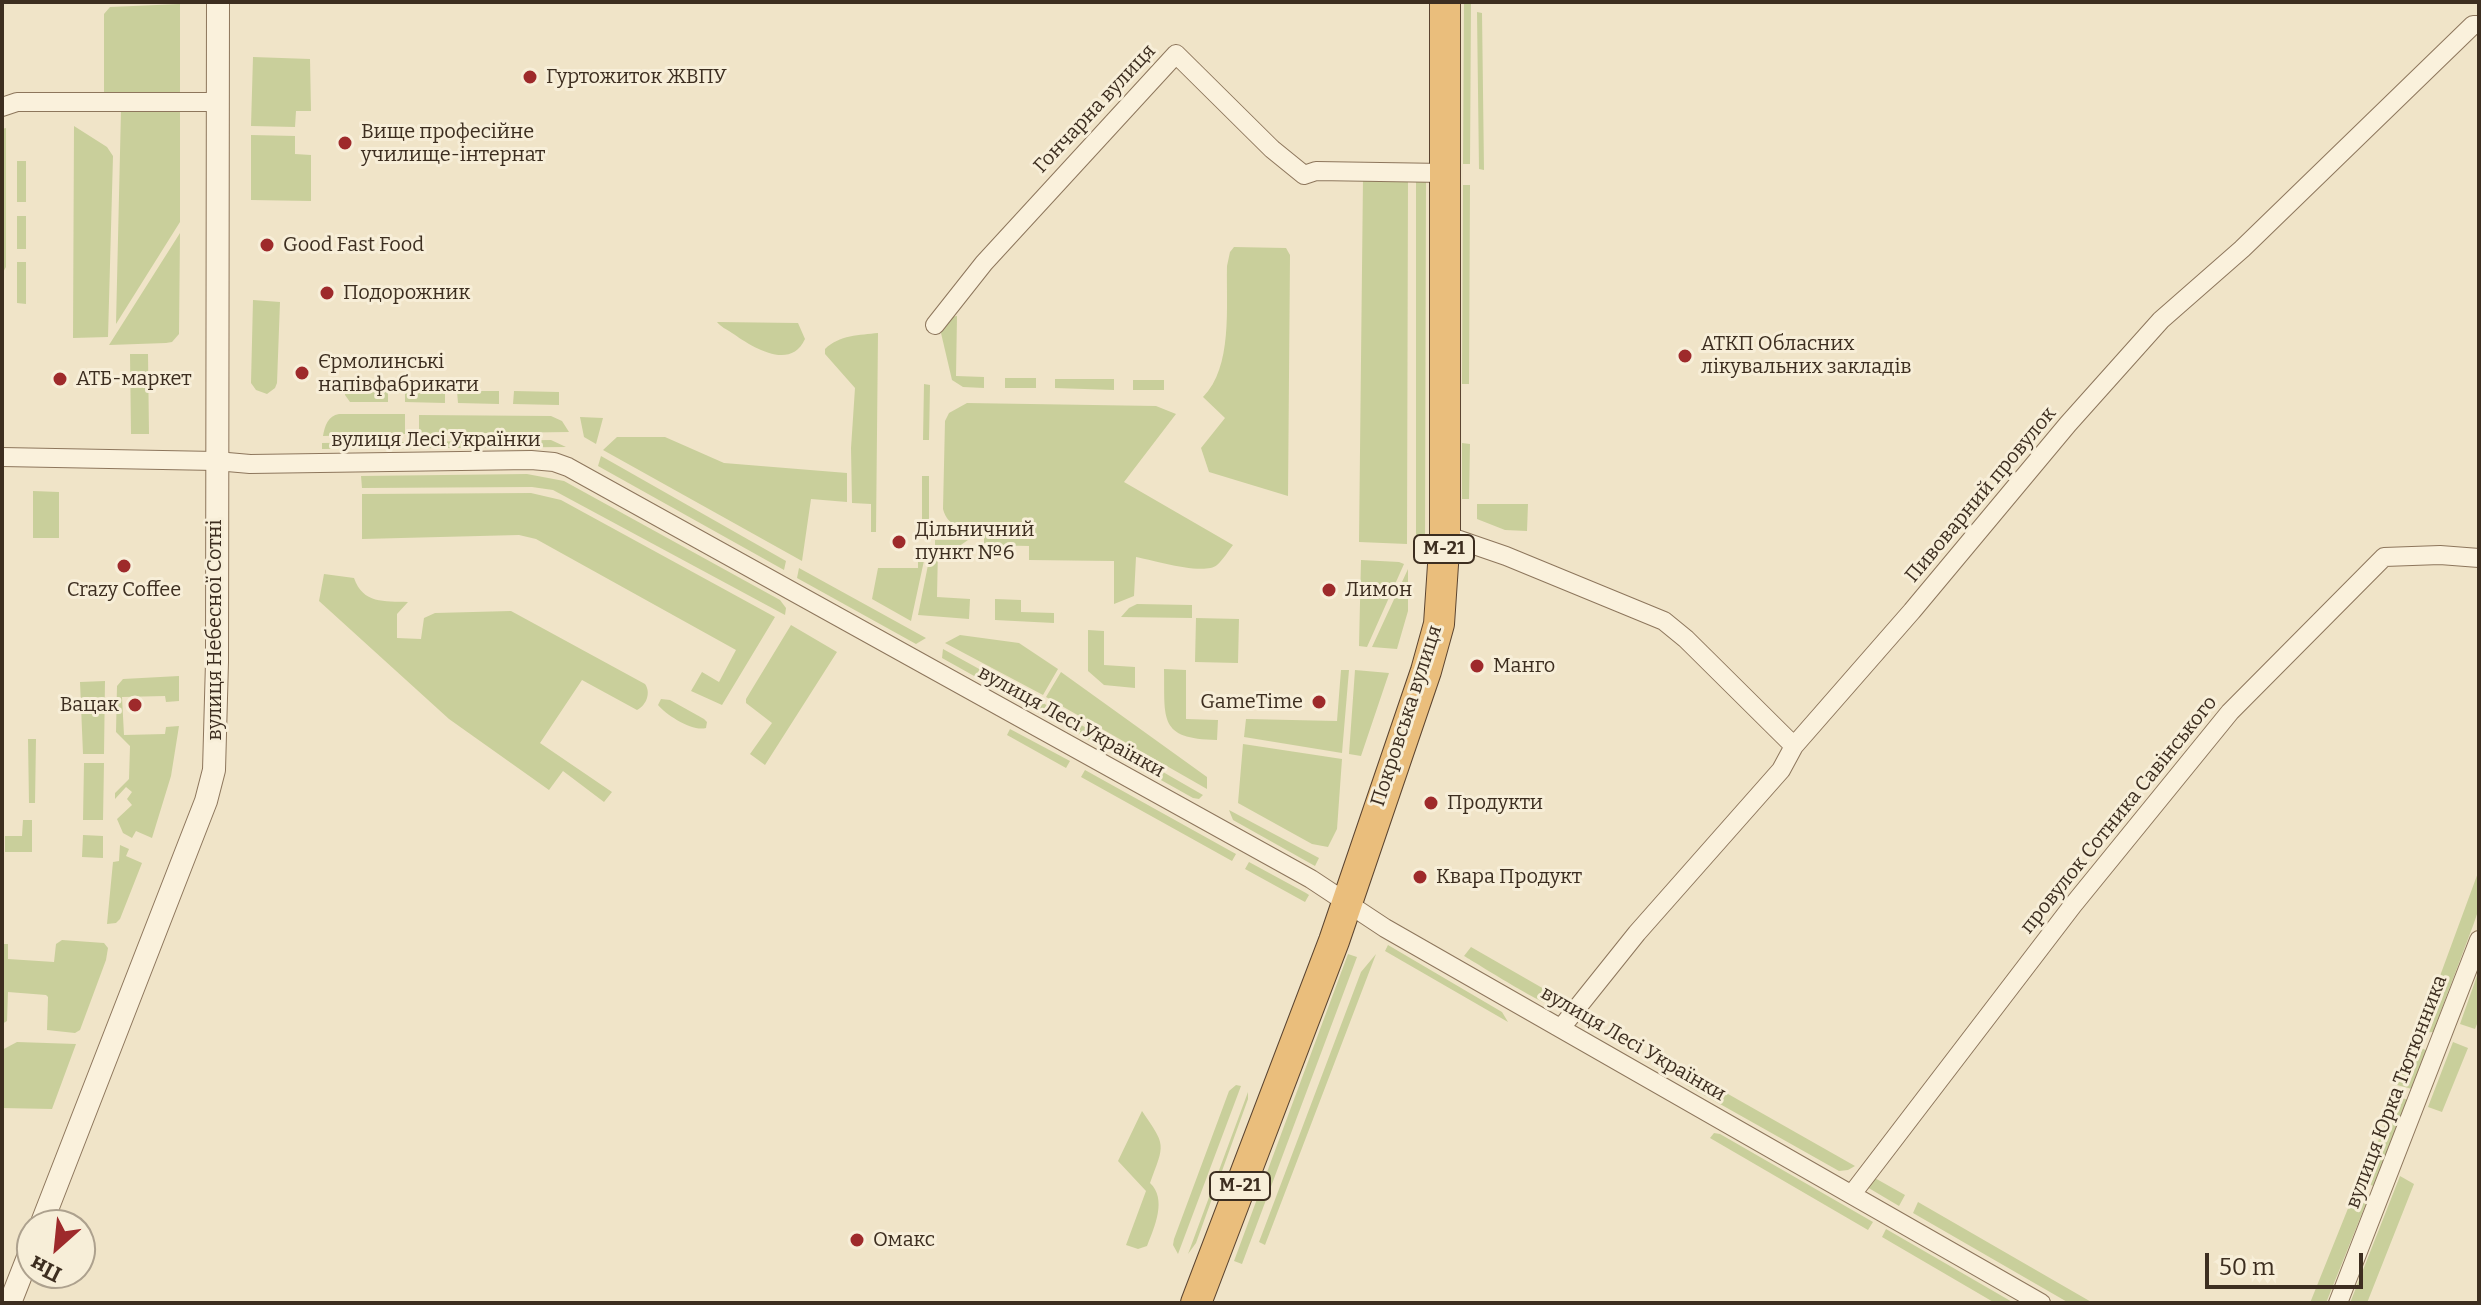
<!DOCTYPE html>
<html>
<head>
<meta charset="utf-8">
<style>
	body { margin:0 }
	#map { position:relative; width:2481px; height:1305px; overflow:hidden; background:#f0e4c8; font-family:Bitter,serif }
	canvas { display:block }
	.frame { position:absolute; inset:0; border:4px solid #3d2e20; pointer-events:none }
	.north { position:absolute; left:16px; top:1209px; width:80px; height:80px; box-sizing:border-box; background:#f7eed8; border:2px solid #ada18e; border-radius:50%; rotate:207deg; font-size:22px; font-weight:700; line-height:32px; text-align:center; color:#3d2e20 }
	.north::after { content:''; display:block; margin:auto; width:28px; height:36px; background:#9e2a2b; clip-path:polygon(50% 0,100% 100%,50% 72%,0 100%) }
	.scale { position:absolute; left:2205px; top:1253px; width:158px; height:36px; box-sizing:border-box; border:4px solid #3d2e20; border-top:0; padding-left:10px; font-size:24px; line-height:28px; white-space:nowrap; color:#3d2e20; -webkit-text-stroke:6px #f7eed8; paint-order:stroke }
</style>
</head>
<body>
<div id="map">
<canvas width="2481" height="1305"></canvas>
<div class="frame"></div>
<div class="north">Пн</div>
<div class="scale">50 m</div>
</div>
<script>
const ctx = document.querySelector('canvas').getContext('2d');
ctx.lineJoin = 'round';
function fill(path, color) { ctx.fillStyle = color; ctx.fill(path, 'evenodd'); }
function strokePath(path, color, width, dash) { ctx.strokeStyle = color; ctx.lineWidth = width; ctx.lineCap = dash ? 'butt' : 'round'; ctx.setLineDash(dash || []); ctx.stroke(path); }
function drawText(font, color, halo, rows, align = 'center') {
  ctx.font = font + ' Bitter,serif'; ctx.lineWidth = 6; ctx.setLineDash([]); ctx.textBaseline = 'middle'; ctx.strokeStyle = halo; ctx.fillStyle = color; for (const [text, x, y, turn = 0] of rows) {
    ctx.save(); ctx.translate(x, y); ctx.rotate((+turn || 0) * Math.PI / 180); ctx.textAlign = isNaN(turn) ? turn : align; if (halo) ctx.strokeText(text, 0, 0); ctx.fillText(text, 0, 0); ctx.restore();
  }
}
fill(new Path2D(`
	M 1464,2 L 1471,2 L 1470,164 L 1463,164 Z
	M 180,4 L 180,95 L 104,95 L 104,14 L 110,7 Z
	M 1477,12 L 1482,13 L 1484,170 L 1479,169 Z
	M 253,57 L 310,59 L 311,111 L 296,111 L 295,127 L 251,126 Z
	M 121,110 L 180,110 L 180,222 L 116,324 Z
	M 74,126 L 107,147 L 113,156 L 108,337 L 73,338 Z
	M 6,128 L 6,267 L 2,274 L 2,129 Z
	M 251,135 L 295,136 L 295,154 L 311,155 L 311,201 L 251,200 Z
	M 17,161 L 26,161 L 26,202 L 17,202 Z
	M 1363,178 L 1408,180 L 1407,544 L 1359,542 Z
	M 1416,180 L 1426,180 L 1425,544 L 1416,544 Z
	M 1463,185 L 1470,185 L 1469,384 L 1462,384 Z
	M 17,216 L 26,216 L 26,249 L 17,249 Z
	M 180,233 L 179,334 L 172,342 L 166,343 L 109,345 Z
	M 1234,247 L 1286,248 L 1290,255 L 1288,496 L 1209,472 L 1201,448 L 1225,418 L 1203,397 C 1233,367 1226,306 1227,266 L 1230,252 Z
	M 17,262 L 26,262 L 26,304 L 17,303 Z
	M 253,300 L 280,302 L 277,383 L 275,388 L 267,394 L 256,390 L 251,383 Z
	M 957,316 L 956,376 L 984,377 L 984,388 L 963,387 L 952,380 L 941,333 L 942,326 L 950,317 Z
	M 717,322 L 798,323 L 805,339 C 790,372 751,346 732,333 C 726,329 721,327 717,322 Z
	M 878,333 L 876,532 L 871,532 L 871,504 L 852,503 L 851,448 L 855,388 L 825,354 L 825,349 C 839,335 860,335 878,333 Z
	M 130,354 L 148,354 L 149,434 L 131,434 Z
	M 1005,378 L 1036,378 L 1036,388 L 1005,388 Z
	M 1055,379 L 1114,379 L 1114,390 L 1055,388 Z
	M 1133,380 L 1164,380 L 1164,390 L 1133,390 Z
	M 924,384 L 930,385 L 929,440 L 923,440 Z
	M 345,388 L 388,389 L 388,402 L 350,402 L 345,395 Z
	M 405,389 L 445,390 L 445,403 L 405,402 Z
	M 457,391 L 499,391 L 499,404 L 458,403 Z
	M 514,391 L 559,392 L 559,405 L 513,404 Z
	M 967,403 L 1156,406 L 1176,414 L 1124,482 L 1233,545 C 1228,551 1223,560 1217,565 C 1204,576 1153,560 1136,557 L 1134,596 L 1114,604 L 1114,561 L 1029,560 L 1029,546 L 984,545 L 984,529 C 966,528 948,529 943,509 L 945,421 L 949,413 Z
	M 339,414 L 405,414 L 405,434 L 323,436 C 325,425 328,416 339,414 Z
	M 419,415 L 551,416 L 562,421 L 569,432 L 419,434 Z
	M 580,417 L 603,418 L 596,444 L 584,437 Z
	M 617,437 L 665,437 L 724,463 L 847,473 L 847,502 L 811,499 L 802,561 L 603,450 Z
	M 551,440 L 566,447 L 322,449 L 322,443 Z
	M 1462,443 L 1470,444 L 1469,499 L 1462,499 Z
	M 601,456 L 786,561 L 784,570 L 598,466 Z
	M 527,474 L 564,481 L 780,600 L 786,608 L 785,615 L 553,490 L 532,487 L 362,488 L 361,476 Z
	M 922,476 L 929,476 L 929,519 L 922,519 Z
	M 33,491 L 59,492 L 59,538 L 33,538 Z
	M 531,493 L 561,500 L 775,617 L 722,705 L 691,691 L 702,672 L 719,682 L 736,650 L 536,539 L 519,535 L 362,539 L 362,494 Z
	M 1477,504 L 1528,504 L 1527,531 L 1505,530 L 1477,519 Z
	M 935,540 L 968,540 L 958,547 L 938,548 L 937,597 L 970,599 L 969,619 L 918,615 L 930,555 L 935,555 Z
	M 918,556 L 925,556 L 911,621 L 872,599 L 878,568 L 918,568 Z
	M 1361,560 L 1399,562 L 1404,564 L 1367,647 L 1359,646 Z
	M 799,568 L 926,638 L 916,644 L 797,578 Z
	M 1408,569 L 1408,611 L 1397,649 L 1372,647 Z
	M 324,574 L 354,578 C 363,604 384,601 408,602 L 397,614 L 397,638 L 421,639 L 424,618 L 435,613 L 511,611 L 645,684 C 651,692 647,705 637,710 L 582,680 L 540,743 L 612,792 L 604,802 L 563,771 L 549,790 L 449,719 L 319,601 Z
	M 995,599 L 1021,600 L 1021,612 L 1054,613 L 1054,623 L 995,620 Z
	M 1137,604 L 1192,605 L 1192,618 L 1121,617 L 1129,608 Z
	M 1196,618 L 1239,619 L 1238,663 L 1195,662 Z
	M 791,625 L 837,652 L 765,765 L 750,754 L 772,723 L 746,703 L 746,699 Z
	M 1088,630 L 1104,631 L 1104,665 L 1135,667 L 1135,688 L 1104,685 L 1088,671 Z
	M 960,635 L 1019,643 L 1058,669 L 1043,695 L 945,643 Z
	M 943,649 L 1039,702 L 1035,710 L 942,658 Z
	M 1164,669 L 1186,670 L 1186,719 L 1218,720 L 1217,740 C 1158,739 1165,719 1164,669 Z
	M 1341,670 L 1349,670 L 1342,753 L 1244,737 L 1246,719 L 1337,721 Z
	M 1355,670 L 1389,673 L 1361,756 L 1349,754 Z
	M 1061,672 L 1207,777 L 1207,789 L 1046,697 Z
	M 179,676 L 179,701 L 166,702 L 165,696 L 122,697 L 124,735 L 165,734 L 166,727 L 179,726 L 171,776 L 152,838 L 136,831 L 132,838 L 123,833 L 117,819 L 132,805 L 127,799 L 132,792 L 126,787 L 115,799 L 115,793 L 129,779 L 130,746 L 116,732 L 117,686 L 123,679 Z
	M 105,681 L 104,754 L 83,754 L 80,682 Z
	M 661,699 L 670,700 L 704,719 L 707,722 L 706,728 C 693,732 666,715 658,705 Z
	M 1043,703 L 1203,795 L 1199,799 L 1193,798 L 1038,711 Z
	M 1010,729 L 1070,761 L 1066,768 L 1007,735 Z
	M 28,739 L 36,739 L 35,803 L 29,803 Z
	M 1243,744 L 1342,759 L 1337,829 L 1328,847 L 1312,844 L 1238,803 Z
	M 84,763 L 104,763 L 103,820 L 83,820 Z
	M 1085,770 L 1236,854 L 1232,861 L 1081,777 Z
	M 1229,810 L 1319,858 L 1315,866 L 1233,820 Z
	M 23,820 L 32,820 L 32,852 L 5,852 L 5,836 L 22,836 Z
	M 83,835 L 103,836 L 103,858 L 82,857 Z
	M 120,845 L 129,849 L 126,856 L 142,863 L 120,919 L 116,923 L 107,924 L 113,862 L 119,861 Z
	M 1249,862 L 1306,893 L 1309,895 L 1305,902 L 1245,869 Z
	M 2479,870 L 2479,908 L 2474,923 L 2433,1032 L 2419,1033 Z
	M 62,940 L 104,943 L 108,948 L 106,960 L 80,1030 L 75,1033 L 47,1030 L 48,997 L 46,995 L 8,992 L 7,1021 L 2,1024 L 2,944 L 8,944 L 8,959 L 54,962 L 56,944 Z
	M 1388,945 L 1502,1012 L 1508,1022 L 1385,951 Z
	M 1471,947 L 1565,1001 C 1561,1004 1560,1007 1554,1006 C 1544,1006 1478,964 1464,956 Z
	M 1348,954 L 1357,957 L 1242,1264 L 1234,1261 Z
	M 1376,954 L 1265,1245 L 1259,1242 L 1361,972 Z
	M 2479,970 L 2479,1019 L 2475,1029 L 2460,1024 Z
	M 17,1042 L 76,1044 L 52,1109 L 2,1108 L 2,1050 Z
	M 2453,1042 L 2468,1048 L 2442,1112 L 2428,1107 Z
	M 2413,1045 L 2426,1050 L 2412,1089 L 2397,1085 Z
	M 1684,1069 L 1855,1166 L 1848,1170 L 1839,1171 L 1688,1086 L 1685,1082 Z
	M 1236,1085 L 1241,1086 L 1178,1254 L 1173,1245 L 1174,1239 L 1229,1091 Z
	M 1248,1092 L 1248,1099 L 1196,1243 L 1188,1254 Z
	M 2397,1096 L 2408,1100 L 2373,1186 L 2359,1179 L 2376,1146 Z
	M 1142,1111 C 1166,1146 1165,1143 1150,1183 C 1167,1199 1155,1226 1147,1246 L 1138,1249 L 1126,1245 L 1146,1191 L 1118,1161 Z
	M 1714,1133 L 1720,1134 L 1873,1222 L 1868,1230 L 1710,1138 Z
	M 2400,1176 L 2414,1184 L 2367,1303 L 2350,1303 Z
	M 1873,1177 L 1905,1195 L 1899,1206 L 1867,1187 Z
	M 2353,1196 L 2367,1201 L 2326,1303 L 2310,1303 Z
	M 1918,1202 L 2093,1303 L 2069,1303 L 1913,1213 Z
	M 1886,1229 L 2014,1303 L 1995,1303 L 1882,1237 Z`), '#c9cf9b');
const minor = new Path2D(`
	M 2,107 L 17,102 L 218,102
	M 935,325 L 984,263 L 1176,54 L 1272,149 L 1304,175 L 1316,171 L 1445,173
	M 2,457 L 216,461 L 250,464 L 531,460 L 554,462 L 568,467 L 1311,879 L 1385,928 L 2041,1303
	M 1445,535 L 1506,556 L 1664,621 L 1686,639 L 1794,746
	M 1561,1028 L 1637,933 L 1781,770 L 1794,746 L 1912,611 L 2068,424 L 2161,320 L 2242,249 L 2473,25 L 2479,25
	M 1852,1194 L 2073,905 L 2230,712 L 2384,557 L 2440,555 L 2479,558
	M 2338,1303 L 2479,940`);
const tertiary = new Path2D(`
	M 41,1225 L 206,801 L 214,770 L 217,662 L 218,2
	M 10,1303 L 32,1247`);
const trunk = new Path2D(`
	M 1196,1303 L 1334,941 L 1426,671 L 1439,624 L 1445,535 L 1445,2`);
strokePath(minor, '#8d765c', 20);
strokePath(tertiary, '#8d765c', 24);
strokePath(trunk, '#5b4430', 32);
strokePath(minor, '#faf1dc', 18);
strokePath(tertiary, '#faf1dc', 22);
strokePath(trunk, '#eabe7c', 30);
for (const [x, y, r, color] of [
	[530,77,8,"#9e2a2b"],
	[345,143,8,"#9e2a2b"],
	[267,245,8,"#9e2a2b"],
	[327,293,8,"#9e2a2b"],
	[1685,356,8,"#9e2a2b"],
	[302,373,8,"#9e2a2b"],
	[60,379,8,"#9e2a2b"],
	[899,542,8,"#9e2a2b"],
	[124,566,8,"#9e2a2b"],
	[1329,590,8,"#9e2a2b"],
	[1477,666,8,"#9e2a2b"],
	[1319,702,8,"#9e2a2b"],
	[135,705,8,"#9e2a2b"],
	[1431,803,8,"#9e2a2b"],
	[1420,877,8,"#9e2a2b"],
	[857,1240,8,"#9e2a2b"]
]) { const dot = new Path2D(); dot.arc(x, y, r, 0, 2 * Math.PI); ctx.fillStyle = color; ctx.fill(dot); strokePath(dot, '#f7eed8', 3); }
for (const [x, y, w] of [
	[1444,549,60],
	[1240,1186,60]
]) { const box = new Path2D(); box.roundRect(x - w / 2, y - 14, w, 28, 6); ctx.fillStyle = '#f7eed8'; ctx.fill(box); strokePath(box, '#3d2e20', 2); }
drawText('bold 18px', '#3d2e20', null, [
	["М-21",1444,549],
	["М-21",1240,1186]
]);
drawText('20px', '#3d2e20', '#f7eed8', [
	["Гуртожиток ЖВПУ",546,77],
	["Вище професійне",361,132],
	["училище-інтернат",361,155],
	["Good Fast Food",283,245],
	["Подорожник",343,293],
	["АТКП Обласних",1701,344],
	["лікувальних закладів",1701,367],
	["Єрмолинські",318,362],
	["напівфабрикати",318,385],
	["АТБ-маркет",76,379],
	["Дільничний",915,530],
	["пункт №6",915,553],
	["Crazy Coffee",124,590,"center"],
	["Лимон",1345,590],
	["Манго",1493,666],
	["GameTime",1303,702,"right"],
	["Вацак",119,705,"right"],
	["Продукти",1447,803],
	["Квара Продукт",1436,877],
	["Омакс",873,1240]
], 'left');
drawText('20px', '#3d2e20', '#f7eed8', [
	["Гончарна вулиця",1095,109,-47],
	["вулиця Лесі Українки",436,440],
	["Пивоварний провулок",1981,495,-50],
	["вулиця Небесної Сотні",215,630,-90],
	["Покровська вулиця",1407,716,-72],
	["вулиця Лесі Українки",1071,722,29],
	["провулок Сотника Савінського",2119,815,-51],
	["вулиця Лесі Українки",1633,1044,30],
	["вулиця Юрка Тютюнника",2397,1092,-69]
]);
</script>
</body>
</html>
